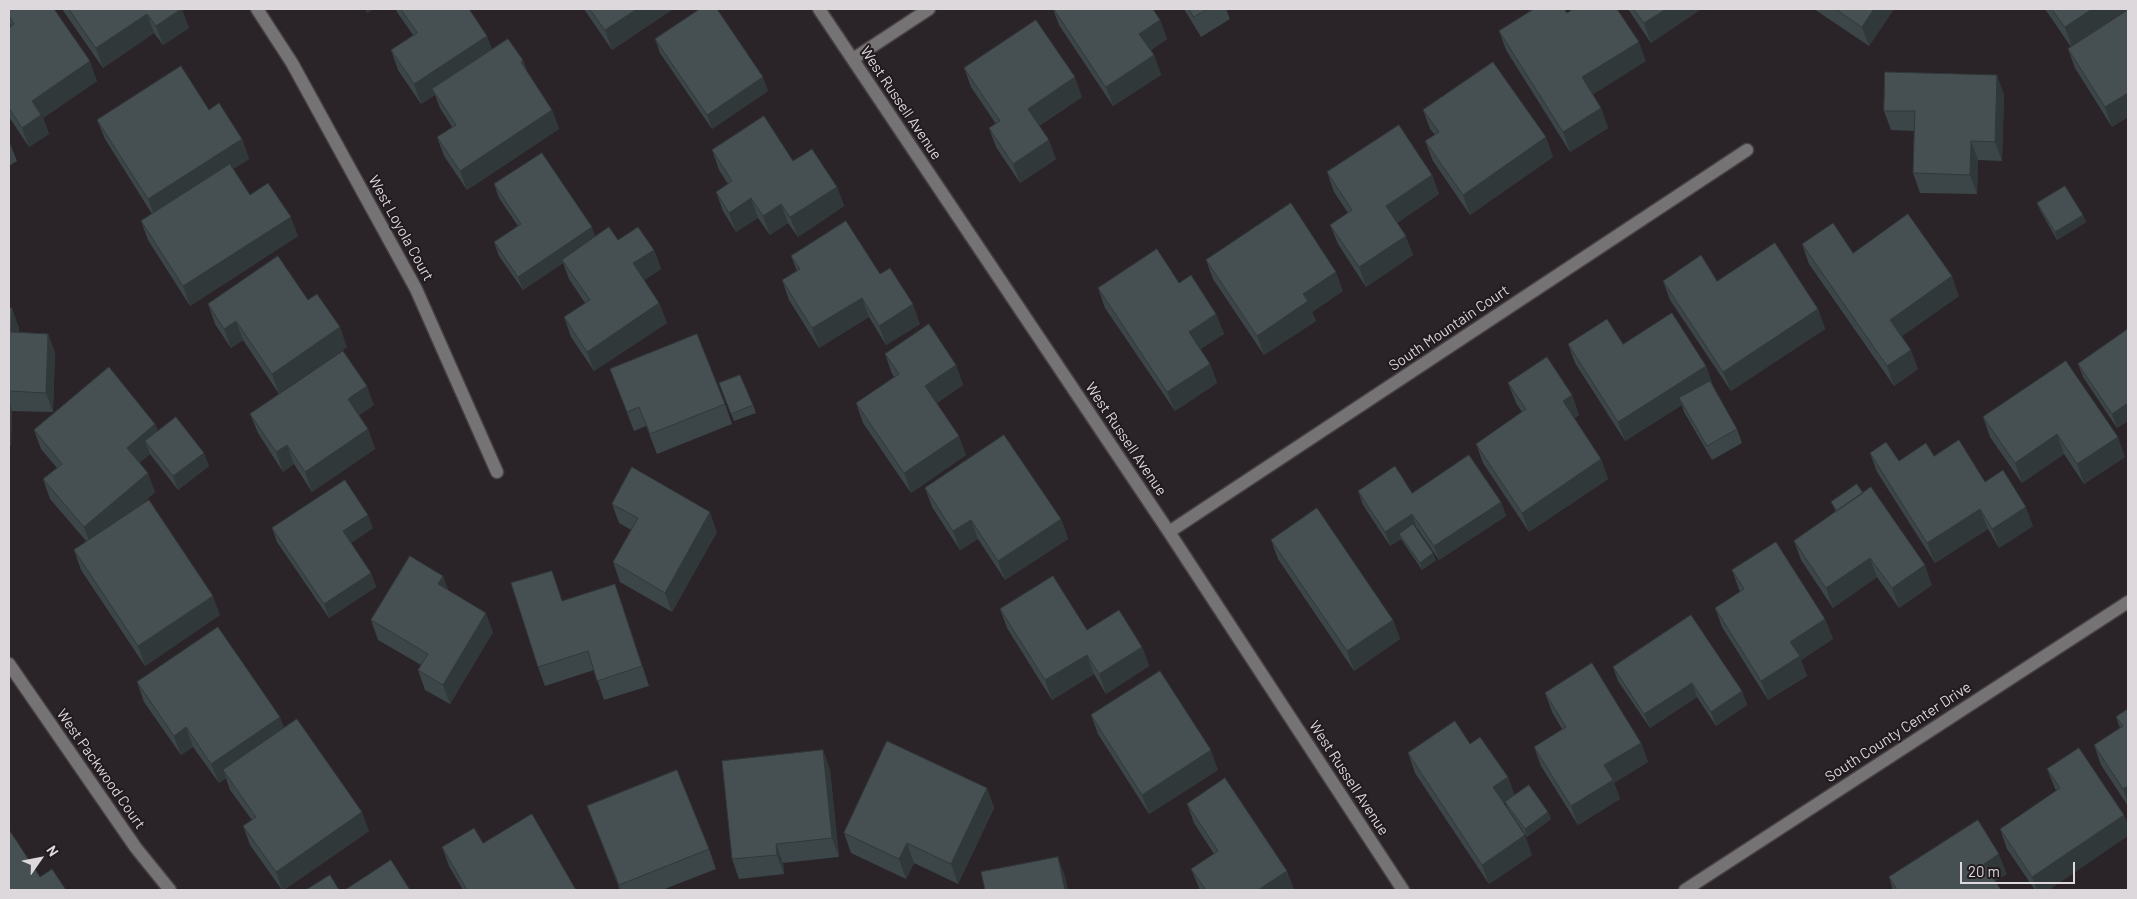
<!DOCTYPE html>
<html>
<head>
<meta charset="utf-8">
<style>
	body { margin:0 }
	#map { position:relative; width:2137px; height:899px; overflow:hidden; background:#2a2429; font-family:Barlow,sans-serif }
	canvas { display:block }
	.frame { position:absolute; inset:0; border:10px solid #ddd8db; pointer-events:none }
	.north { position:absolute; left:15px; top:834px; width:50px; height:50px; -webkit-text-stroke:4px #211a1f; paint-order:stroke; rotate:57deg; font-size:14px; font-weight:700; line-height:20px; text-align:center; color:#ddd8db }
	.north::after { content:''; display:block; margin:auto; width:18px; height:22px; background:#ddd8db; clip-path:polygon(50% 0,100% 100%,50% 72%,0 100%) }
	.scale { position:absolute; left:1960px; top:862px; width:115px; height:22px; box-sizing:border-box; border:2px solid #ddd8db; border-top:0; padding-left:6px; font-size:15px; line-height:18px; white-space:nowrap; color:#ddd8db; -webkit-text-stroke:4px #211a1f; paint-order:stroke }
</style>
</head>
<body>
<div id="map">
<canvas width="2137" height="899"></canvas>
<div class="frame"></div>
<div class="north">N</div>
<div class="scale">20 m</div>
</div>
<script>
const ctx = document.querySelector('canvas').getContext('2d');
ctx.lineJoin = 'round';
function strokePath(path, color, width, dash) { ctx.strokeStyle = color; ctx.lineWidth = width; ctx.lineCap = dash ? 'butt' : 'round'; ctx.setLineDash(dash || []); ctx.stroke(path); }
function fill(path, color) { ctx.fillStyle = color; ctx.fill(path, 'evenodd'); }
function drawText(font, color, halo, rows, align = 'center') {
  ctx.font = font + ' Barlow,sans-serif'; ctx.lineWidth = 4; ctx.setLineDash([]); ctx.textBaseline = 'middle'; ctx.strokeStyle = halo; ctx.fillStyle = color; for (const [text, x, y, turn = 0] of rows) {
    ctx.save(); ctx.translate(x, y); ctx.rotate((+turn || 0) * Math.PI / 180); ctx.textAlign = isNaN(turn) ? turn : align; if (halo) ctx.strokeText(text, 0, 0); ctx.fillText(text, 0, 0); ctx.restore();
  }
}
const minor = new Path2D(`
	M 257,9 L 292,63 L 416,289 L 497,472
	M 819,9 L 1169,532 L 1403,890
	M 853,59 L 929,9
	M 1169,532 L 1747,150
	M 9,664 L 136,848 L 170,890
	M 1685,890 L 2128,602`);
strokePath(minor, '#474145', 15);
strokePath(minor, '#767375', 12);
fill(new Path2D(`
	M 9,9 L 97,81 L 43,118 L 49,134 L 29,147 L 9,117 L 9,28 L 11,26 L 9,20 Z
	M 62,9 L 181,9 L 189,28 L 163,45 L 154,33 L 103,68 Z
	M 396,9 L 469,9 L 487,36 L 492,50 L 523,60 L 528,74 L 552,110 L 559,129 L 467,190 L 444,156 L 437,137 L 452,127 L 440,108 L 435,95 L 421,104 L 398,70 L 391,50 L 413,35 L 397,12 Z
	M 584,9 L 673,9 L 612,50 Z
	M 1053,9 L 1153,9 L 1160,20 L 1167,39 L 1151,50 L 1154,55 L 1161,75 L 1113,106 L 1059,25 Z
	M 1184,9 L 1226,9 L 1230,19 L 1201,37 Z
	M 1628,9 L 1701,9 L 1651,43 Z
	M 1814,9 L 1894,9 L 1869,46 Z
	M 2045,9 L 2128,9 L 2128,117 L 2112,127 L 2075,68 L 2068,49 L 2071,47 Z
	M 1567,13 L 1646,61 L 1593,94 L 1601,108 L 1608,128 L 1570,152 L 1506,50 L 1499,31 Z
	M 655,39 L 768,91 L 712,129 L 660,53 Z
	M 964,68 L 1082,97 L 1039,126 L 1056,159 L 1020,183 L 996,147 L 989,128 L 996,124 L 971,87 Z
	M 2004,94 L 2002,161 L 1978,160 L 1977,194 L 1920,193 L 1913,173 L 1914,131 L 1891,130 L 1884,111 Z
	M 209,110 L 242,139 L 249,159 L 233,169 L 250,195 L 298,236 L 190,306 L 148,240 L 141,221 L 152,214 L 105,139 L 97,120 Z
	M 1423,110 L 1553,157 L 1470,215 L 1433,161 L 1425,141 L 1435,135 L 1430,129 Z
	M 9,141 L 17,161 L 9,166 Z
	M 712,150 L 793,161 L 837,187 L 844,206 L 798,237 L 788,223 L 770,235 L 758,218 L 736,232 L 723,211 L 716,192 L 728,184 L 719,170 Z
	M 1327,172 L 1432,175 L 1439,194 L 1397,223 L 1413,255 L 1366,287 L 1338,244 L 1330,225 L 1348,213 L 1334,192 Z
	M 494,184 L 595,237 L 618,240 L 654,250 L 661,269 L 644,280 L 659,303 L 667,323 L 594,371 L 571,337 L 564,317 L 585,303 L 569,279 L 563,263 L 523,290 L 499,256 L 494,242 L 518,226 L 499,198 Z
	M 2037,203 L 2083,215 L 2086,222 L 2057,240 L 2040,210 Z
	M 1802,244 L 1853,253 L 1959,296 L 1902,336 L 1918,369 L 1894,386 L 1809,264 Z
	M 791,256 L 880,274 L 920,324 L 886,345 L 869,317 L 819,348 L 789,300 L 782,280 L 797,271 Z
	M 1206,260 L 1343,291 L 1312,312 L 1316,321 L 1264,355 L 1213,279 Z
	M 1663,281 L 1717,281 L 1818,309 L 1825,329 L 1731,391 L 1670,300 Z
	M 1179,283 L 1216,314 L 1224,334 L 1200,349 L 1210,364 L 1217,383 L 1175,411 L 1105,308 L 1098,288 Z
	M 308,300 L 347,347 L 279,394 L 243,340 L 231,348 L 215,324 L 208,304 Z
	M 9,308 L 19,328 L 19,332 L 48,334 L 55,353 L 53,412 L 12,411 L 11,445 L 9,445 Z
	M 2128,329 L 2128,421 L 2117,428 L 2083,377 L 2078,364 Z
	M 1568,344 L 1623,344 L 1706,366 L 1713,386 L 1737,429 L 1742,443 L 1712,460 L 1684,412 L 1682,405 L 1625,441 L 1575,363 Z
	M 885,354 L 956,365 L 963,385 L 937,403 L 966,455 L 911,493 L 863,423 L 856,403 L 894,377 L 892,374 Z
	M 2066,361 L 2125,457 L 2084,484 L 2064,454 L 2022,483 L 1990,437 L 1983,417 Z
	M 610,369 L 725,404 L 732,424 L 657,454 L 646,426 L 634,431 Z
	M 719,383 L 753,405 L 756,413 L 734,421 Z
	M 1508,383 L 1572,395 L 1579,415 L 1574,418 L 1601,459 L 1608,479 L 1529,532 L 1483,463 L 1476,444 L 1522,412 L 1516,403 Z
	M 374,405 L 359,415 L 368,429 L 375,449 L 312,492 L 294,464 L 283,472 L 258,433 L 250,414 Z
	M 155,424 L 158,431 L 209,466 L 178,490 L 150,454 L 139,463 L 155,492 L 136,509 L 220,615 L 145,666 L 81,570 L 74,550 L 87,542 L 50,499 L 43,479 L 57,468 L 41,449 L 34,430 Z
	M 1870,453 L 1899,461 L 1934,456 L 1985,482 L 2033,526 L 1999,548 L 1988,529 L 1935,563 L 1877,472 Z
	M 925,488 L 1061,519 L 1068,539 L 1005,580 L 978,539 L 960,550 L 932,507 Z
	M 1358,491 L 1412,493 L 1501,502 L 1506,516 L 1439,560 L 1417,528 L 1416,529 L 1436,560 L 1422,570 L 1401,539 L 1390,546 L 1363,505 Z
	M 1831,502 L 1932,585 L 1899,608 L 1877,577 L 1833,608 L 1801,560 L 1794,541 L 1836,512 Z
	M 612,504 L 717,532 L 672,612 L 620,582 L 613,562 L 631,530 L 619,523 Z
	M 272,528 L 373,528 L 351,543 L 371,573 L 376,587 L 329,618 L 277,542 Z
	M 1271,540 L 1393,620 L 1400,639 L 1354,671 L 1278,559 Z
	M 1732,570 L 1825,619 L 1833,639 L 1801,660 L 1807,676 L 1768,700 L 1722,627 L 1715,608 L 1740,592 Z
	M 443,576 L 448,590 L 493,632 L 450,704 L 425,690 L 418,670 L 421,665 L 378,640 L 371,620 Z
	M 559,590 L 562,601 L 622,604 L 649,686 L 604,700 L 594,670 L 545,686 L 538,667 Z
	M 1000,609 L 1087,630 L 1142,647 L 1149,666 L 1106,694 L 1094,674 L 1052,700 L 1007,628 Z
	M 1613,667 L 1742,691 L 1747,705 L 1716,726 L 1697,697 L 1650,728 L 1618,681 Z
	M 137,682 L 280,717 L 284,728 L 369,831 L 284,890 L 282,890 L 250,845 L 243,826 L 252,820 L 230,790 L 226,778 L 219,783 L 193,747 L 181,755 L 144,702 Z
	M 1545,693 L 1641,743 L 1648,762 L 1614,783 L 1620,799 L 1578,825 L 1541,766 L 1534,747 L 1562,729 L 1552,712 Z
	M 2128,709 L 2128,806 L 2101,765 L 2094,745 L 2120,728 L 2116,717 Z
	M 1091,715 L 1218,770 L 1149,814 L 1098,734 Z
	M 1470,744 L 1508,777 L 1514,795 L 1548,812 L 1551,819 L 1527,837 L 1508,809 L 1505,802 L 1504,803 L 1532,855 L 1489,884 L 1415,773 L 1408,753 Z
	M 823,750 L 830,770 L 839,857 L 783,863 L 784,874 L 739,879 L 732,859 Z
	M 2047,769 L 2124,815 L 2049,890 L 2035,890 L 2007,849 L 2000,829 L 2056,791 Z
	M 987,788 L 994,808 L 958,884 L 914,863 L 906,879 L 851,853 L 844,833 Z
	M 1187,804 L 1287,871 L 1294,890 L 1200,890 L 1191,869 L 1214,854 L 1194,823 Z
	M 587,806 L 709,849 L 716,869 L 662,890 L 620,890 Z
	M 483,843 L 576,890 L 463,890 L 449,866 L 442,847 Z
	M 2007,874 L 1995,881 L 2001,890 L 1893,890 L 1889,877 Z`), '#3c4547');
fill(new Path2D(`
	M 181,9 L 182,9 L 189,28 L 163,45 L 156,26 Z
	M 365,9 L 374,9 L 367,13 Z
	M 637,9 L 673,9 L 612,50 L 605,30 Z
	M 1666,9 L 1701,9 L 1651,43 L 1644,23 Z
	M 1874,9 L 1894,9 L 1869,46 L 1862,27 Z
	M 2092,9 L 2128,9 L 2128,14 L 2073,51 L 2065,27 Z
	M 147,14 L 154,33 L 103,68 L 96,48 Z
	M 1160,20 L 1167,39 L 1146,53 L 1139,34 Z
	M 487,36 L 494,55 L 432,89 L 435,95 L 421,104 L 414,84 Z
	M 1639,42 L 1646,61 L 1589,97 L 1582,77 Z
	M 1154,55 L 1161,75 L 1113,106 L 1106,87 Z
	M 523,60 L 530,80 L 521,62 Z
	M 90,61 L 97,81 L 43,118 L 49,134 L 29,147 L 22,128 L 32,101 Z
	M 1997,75 L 2004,94 L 2002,161 L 1995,142 Z
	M 763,77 L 768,91 L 712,129 L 707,115 Z
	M 1075,77 L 1082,97 L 1035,128 L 1028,109 Z
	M 2128,93 L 2128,117 L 2112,127 L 2105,107 Z
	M 1601,108 L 1608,128 L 1570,152 L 1563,132 Z
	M 552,110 L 559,129 L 467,190 L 460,171 Z
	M 1546,137 L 1553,157 L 1470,215 L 1463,195 Z
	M 242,139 L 249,159 L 156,219 L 148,199 Z
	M 1049,140 L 1056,159 L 1020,183 L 1013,164 Z
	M 1971,141 L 1978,160 L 1977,194 L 1970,175 Z
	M 1432,175 L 1439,194 L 1393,226 L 1386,206 Z
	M 837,187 L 844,206 L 798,237 L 790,217 Z
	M 751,198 L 758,218 L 736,232 L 729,213 Z
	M 781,204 L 788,223 L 770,235 L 763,216 Z
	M 2083,215 L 2086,222 L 2057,240 L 2055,232 Z
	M 291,217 L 298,236 L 190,306 L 183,286 Z
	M 592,227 L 597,241 L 562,260 L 563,263 L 523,290 L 518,277 Z
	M 1406,236 L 1413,255 L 1366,287 L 1359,267 Z
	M 654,250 L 661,269 L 640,283 L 633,263 Z
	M 1336,272 L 1343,291 L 1312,312 L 1316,321 L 1264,355 L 1257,336 L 1303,294 Z
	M 1952,276 L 1959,296 L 1897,339 L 1890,320 Z
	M 862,298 L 869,317 L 819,348 L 812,328 Z
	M 659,303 L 667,323 L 594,371 L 587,352 Z
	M 913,304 L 920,324 L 886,345 L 879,326 Z
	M 12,308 L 19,328 L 18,351 L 11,332 Z
	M 1818,309 L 1825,329 L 1731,391 L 1723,372 Z
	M 1216,314 L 1224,334 L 1196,352 L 1189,332 Z
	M 236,321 L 243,340 L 231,348 L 224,329 Z
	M 340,327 L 347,347 L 279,394 L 272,374 Z
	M 48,334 L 55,353 L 53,412 L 46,393 Z
	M 1911,350 L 1918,369 L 1894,386 L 1887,366 Z
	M 1210,364 L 1217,383 L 1175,411 L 1167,392 Z
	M 956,365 L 963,385 L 932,406 L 925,386 Z
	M 1706,366 L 1713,386 L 1683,405 L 1679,398 L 1682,405 L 1625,441 L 1618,422 Z
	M 367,386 L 374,405 L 355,418 L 348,399 Z
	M 1572,395 L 1579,415 L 1570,421 L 1563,401 Z
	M 9,400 L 12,411 L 11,445 L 9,439 Z
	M 2128,403 L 2128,421 L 2117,428 L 2112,414 Z
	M 155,424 L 162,443 L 145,441 L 150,454 L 134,467 L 127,448 Z
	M 368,429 L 375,449 L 312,492 L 305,472 Z
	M 2057,434 L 2064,454 L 2022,483 L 2015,463 Z
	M 959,436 L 966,455 L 911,493 L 904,473 Z
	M 2118,437 L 2125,457 L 2084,484 L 2077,464 Z
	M 287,445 L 294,464 L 283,472 L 276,452 Z
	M 204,453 L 209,466 L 178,490 L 173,476 Z
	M 1601,459 L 1608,479 L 1529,532 L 1522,513 Z
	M 148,473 L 155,492 L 91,546 L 84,527 Z
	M 1501,502 L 1506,516 L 1439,560 L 1434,546 Z
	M 2026,507 L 2033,526 L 1999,548 L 1992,529 Z
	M 1980,509 L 1988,529 L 1935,563 L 1927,543 Z
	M 710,512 L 717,532 L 672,612 L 665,593 Z
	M 1412,514 L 1417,528 L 1402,538 L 1399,534 L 1401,539 L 1390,546 L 1385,532 Z
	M 368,515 L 373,528 L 348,545 L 343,531 Z
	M 1061,519 L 1068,539 L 1005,580 L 998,561 Z
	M 971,520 L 978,539 L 960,550 L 953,531 Z
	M 1433,553 L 1436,560 L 1422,570 L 1420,563 Z
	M 1870,558 L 1877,577 L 1833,608 L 1826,588 Z
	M 1925,565 L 1932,585 L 1899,608 L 1892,588 Z
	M 371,573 L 376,587 L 329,618 L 324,604 Z
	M 443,576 L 450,596 L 438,584 Z
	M 615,584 L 622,604 L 649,686 L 642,666 Z
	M 213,596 L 220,615 L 145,666 L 138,646 Z
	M 486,613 L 493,632 L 450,704 L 443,685 Z
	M 1825,619 L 1833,639 L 1801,660 L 1807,676 L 1768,700 L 1761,681 L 1790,642 Z
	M 1393,620 L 1400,639 L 1354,671 L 1347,651 Z
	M 1142,647 L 1149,666 L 1106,694 L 1099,674 Z
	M 1087,655 L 1094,674 L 1052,700 L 1045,680 Z
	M 1692,683 L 1697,697 L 1650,728 L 1644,714 Z
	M 1742,691 L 1747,705 L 1716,726 L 1711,712 Z
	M 280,717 L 287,736 L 223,770 L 226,778 L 219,783 L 211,764 Z
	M 186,727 L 193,747 L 181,755 L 174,736 Z
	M 1641,743 L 1648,762 L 1614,783 L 1620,799 L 1578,825 L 1571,806 L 1604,765 Z
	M 823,750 L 830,770 L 839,857 L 832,838 Z
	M 1211,750 L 1218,770 L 1149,814 L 1142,795 Z
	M 1508,777 L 1515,796 L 1500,806 L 1493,787 Z
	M 2128,786 L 2128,803 L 2123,789 Z
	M 987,788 L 994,808 L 958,884 L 951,864 Z
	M 362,812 L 369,831 L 284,890 L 282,890 L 276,872 Z
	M 1548,812 L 1551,819 L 1527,837 L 1525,829 Z
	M 2124,815 L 2128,825 L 2128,836 L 2049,890 L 2037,890 L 2032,877 Z
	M 1525,835 L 1532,855 L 1489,884 L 1482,865 Z
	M 907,843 L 914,863 L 906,879 L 899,859 Z
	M 776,844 L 783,863 L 784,874 L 777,855 Z
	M 1999,854 L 2007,874 L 1991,884 L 1984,864 Z
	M 1058,857 L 1065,876 L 1068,890 L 1065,890 Z
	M 1287,871 L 1294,890 L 1258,890 Z`), '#313839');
const building = new Path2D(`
	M 9,9 L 54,9 L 90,61 L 32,101 L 41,115 L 22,128 L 9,108 L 9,28 L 14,24 L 9,16 Z
	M 69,9 L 181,9 L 156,26 L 147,14 L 96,48 Z
	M 401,9 L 469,9 L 487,36 L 414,84 L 391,50 L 417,33 Z
	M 590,9 L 637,9 L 605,30 Z
	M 700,9 L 717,9 L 763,77 L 707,115 L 655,39 Z
	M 1054,9 L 1153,9 L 1160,20 L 1139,34 L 1154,55 L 1106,87 Z
	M 1189,9 L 1208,9 L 1194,17 Z
	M 1534,9 L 1564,9 L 1567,13 L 1573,9 L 1617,9 L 1639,42 L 1582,77 L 1601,108 L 1563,132 L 1499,31 Z
	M 1634,9 L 1666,9 L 1644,23 Z
	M 1836,9 L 1874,9 L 1862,27 Z
	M 2052,9 L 2092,9 L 2065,27 Z
	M 2128,10 L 2128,93 L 2105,107 L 2068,49 Z
	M 1036,20 L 1075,77 L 1028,109 L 1049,140 L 1013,164 L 989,128 L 1000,121 L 964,68 Z
	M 508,39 L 523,60 L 521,62 L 552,110 L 460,171 L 437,137 L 456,125 L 432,89 Z
	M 1493,62 L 1546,137 L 1463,195 L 1425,141 L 1439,132 L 1423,110 Z
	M 181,66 L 209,110 L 219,103 L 242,139 L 148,199 L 97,120 Z
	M 1885,72 L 1997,75 L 1995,142 L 1971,141 L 1970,175 L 1913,173 L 1915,111 L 1884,111 Z
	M 764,116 L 793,161 L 812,149 L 837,187 L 790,217 L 781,204 L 763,216 L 751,198 L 729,213 L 716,192 L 732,181 L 712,150 Z
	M 1399,125 L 1432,175 L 1386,206 L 1406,236 L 1359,267 L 1330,225 L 1352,210 L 1327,172 Z
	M 542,153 L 592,227 L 518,277 L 494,242 L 521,224 L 494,184 Z
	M 230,164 L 250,195 L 268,183 L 291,217 L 183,286 L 141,221 Z
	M 2065,186 L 2083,215 L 2055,232 L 2037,203 Z
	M 1291,203 L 1336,272 L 1303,294 L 1308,301 L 1257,336 L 1206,260 Z
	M 1908,214 L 1952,276 L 1890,320 L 1911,350 L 1887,366 L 1802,244 L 1833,223 L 1853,253 Z
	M 846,221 L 880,274 L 890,268 L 913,304 L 879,326 L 862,298 L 812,328 L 782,280 L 800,269 L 791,256 Z
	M 609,227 L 618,240 L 638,227 L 654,250 L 633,263 L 659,303 L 587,352 L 564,317 L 590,300 L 562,260 Z
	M 1775,243 L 1818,309 L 1723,372 L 1663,281 L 1701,255 L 1717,281 Z
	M 1157,249 L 1179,283 L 1191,275 L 1216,314 L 1189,332 L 1210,364 L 1167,392 L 1098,288 Z
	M 278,256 L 308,300 L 317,294 L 340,327 L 272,374 L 236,321 L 224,329 L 208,304 Z
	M 9,308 L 12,308 L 11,332 L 48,334 L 46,393 L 9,391 Z
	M 1672,313 L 1706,366 L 1618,422 L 1568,344 L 1607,319 L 1623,344 Z
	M 929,324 L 956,365 L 925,386 L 959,436 L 904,473 L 856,403 L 899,374 L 885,354 Z
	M 2128,329 L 2128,403 L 2112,414 L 2078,364 Z
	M 697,334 L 725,404 L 650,434 L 639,407 L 627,412 L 610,369 Z
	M 343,351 L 367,386 L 348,399 L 368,429 L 305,472 L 287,445 L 276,452 L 250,414 Z
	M 1547,357 L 1572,395 L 1563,401 L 1601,459 L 1522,513 L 1476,444 L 1526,409 L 1508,383 Z
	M 2066,361 L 2118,437 L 2077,464 L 2057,434 L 2015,463 L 1983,417 Z
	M 109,367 L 155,424 L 127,448 L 148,473 L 84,527 L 43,479 L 62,464 L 34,430 Z
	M 740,375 L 753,405 L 731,414 L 719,383 Z
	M 1710,381 L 1737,429 L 1707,446 L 1679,398 Z
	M 176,417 L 204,453 L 173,476 L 145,441 Z
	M 1004,435 L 1061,519 L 998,561 L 971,520 L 953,531 L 925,488 Z
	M 1959,440 L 1985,482 L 2003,470 L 2026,507 L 1992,529 L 1980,509 L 1927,543 L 1870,453 L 1886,442 L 1899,461 L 1926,443 L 1934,456 Z
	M 1469,455 L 1501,502 L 1434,546 L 1412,514 L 1385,532 L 1358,491 L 1395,466 L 1412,493 Z
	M 632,467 L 710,512 L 665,593 L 613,562 L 638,518 L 612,504 Z
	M 345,480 L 368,515 L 343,531 L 371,573 L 324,604 L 272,528 Z
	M 1857,484 L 1863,493 L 1837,511 L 1831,502 Z
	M 1871,487 L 1925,565 L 1892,588 L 1870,558 L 1826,588 L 1794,541 Z
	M 149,500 L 213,596 L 138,646 L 74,550 Z
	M 1317,508 L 1393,620 L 1347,651 L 1271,540 Z
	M 1413,524 L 1433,553 L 1420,563 L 1399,534 Z
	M 1776,542 L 1825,619 L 1790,642 L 1800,656 L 1761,681 L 1715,608 L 1744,589 L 1732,570 Z
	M 410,556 L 443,576 L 438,584 L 486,613 L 443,685 L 418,670 L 428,654 L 371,620 Z
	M 552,571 L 562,601 L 615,584 L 642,666 L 597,681 L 588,651 L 538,667 L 511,583 Z
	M 1053,576 L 1087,630 L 1119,610 L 1142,647 L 1099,674 L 1087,655 L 1045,680 L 1000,609 Z
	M 1691,615 L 1742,691 L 1711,712 L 1692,683 L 1644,714 L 1613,667 Z
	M 218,627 L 280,717 L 211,764 L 186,727 L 174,736 L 137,682 Z
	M 1592,663 L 1641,743 L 1604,765 L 1613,780 L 1571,806 L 1534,747 L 1566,727 L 1545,693 Z
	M 1160,671 L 1211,750 L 1142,795 L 1091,715 Z
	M 2128,709 L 2128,786 L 2123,789 L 2094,745 L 2123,726 L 2116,717 Z
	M 297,719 L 362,812 L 276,872 L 243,826 L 256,817 L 223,770 Z
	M 1455,721 L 1470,744 L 1480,737 L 1508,777 L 1493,787 L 1525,835 L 1482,865 L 1408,753 Z
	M 887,741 L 987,788 L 951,864 L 907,843 L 899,859 L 844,833 Z
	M 2079,748 L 2124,815 L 2032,877 L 2000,829 L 2060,788 L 2047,769 Z
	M 823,750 L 832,838 L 776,844 L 777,855 L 732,859 L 722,761 Z
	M 677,770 L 709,849 L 619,885 L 587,806 Z
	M 1225,778 L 1287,871 L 1258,890 L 1206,890 L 1191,869 L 1218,851 L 1187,804 Z
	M 1529,785 L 1548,812 L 1525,829 L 1505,802 Z
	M 532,814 L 576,890 L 467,890 L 442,847 L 474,828 L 483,843 Z
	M 1978,820 L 1999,854 L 1984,864 L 2001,890 L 1897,890 L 1889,877 Z
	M 10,831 L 40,877 L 52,869 L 66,890 L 9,890 L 9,832 Z
	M 1058,857 L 1065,890 L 985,890 L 981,872 Z
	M 391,860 L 410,890 L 345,890 Z
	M 330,875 L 339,890 L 306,890 Z`);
fill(building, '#465052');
strokePath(building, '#313839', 1);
drawText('15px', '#ddd8db', '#211a1f', [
	["West Russell Avenue",901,103,56],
	["West Loyola Court",401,228,61],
	["South Mountain Court",1449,328,-34],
	["West Russell Avenue",1126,439,56],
	["South County Center Drive",1898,732,-33],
	["West Packwood Court",101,769,55],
	["West Russell Avenue",1349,778,57]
]);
</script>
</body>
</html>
